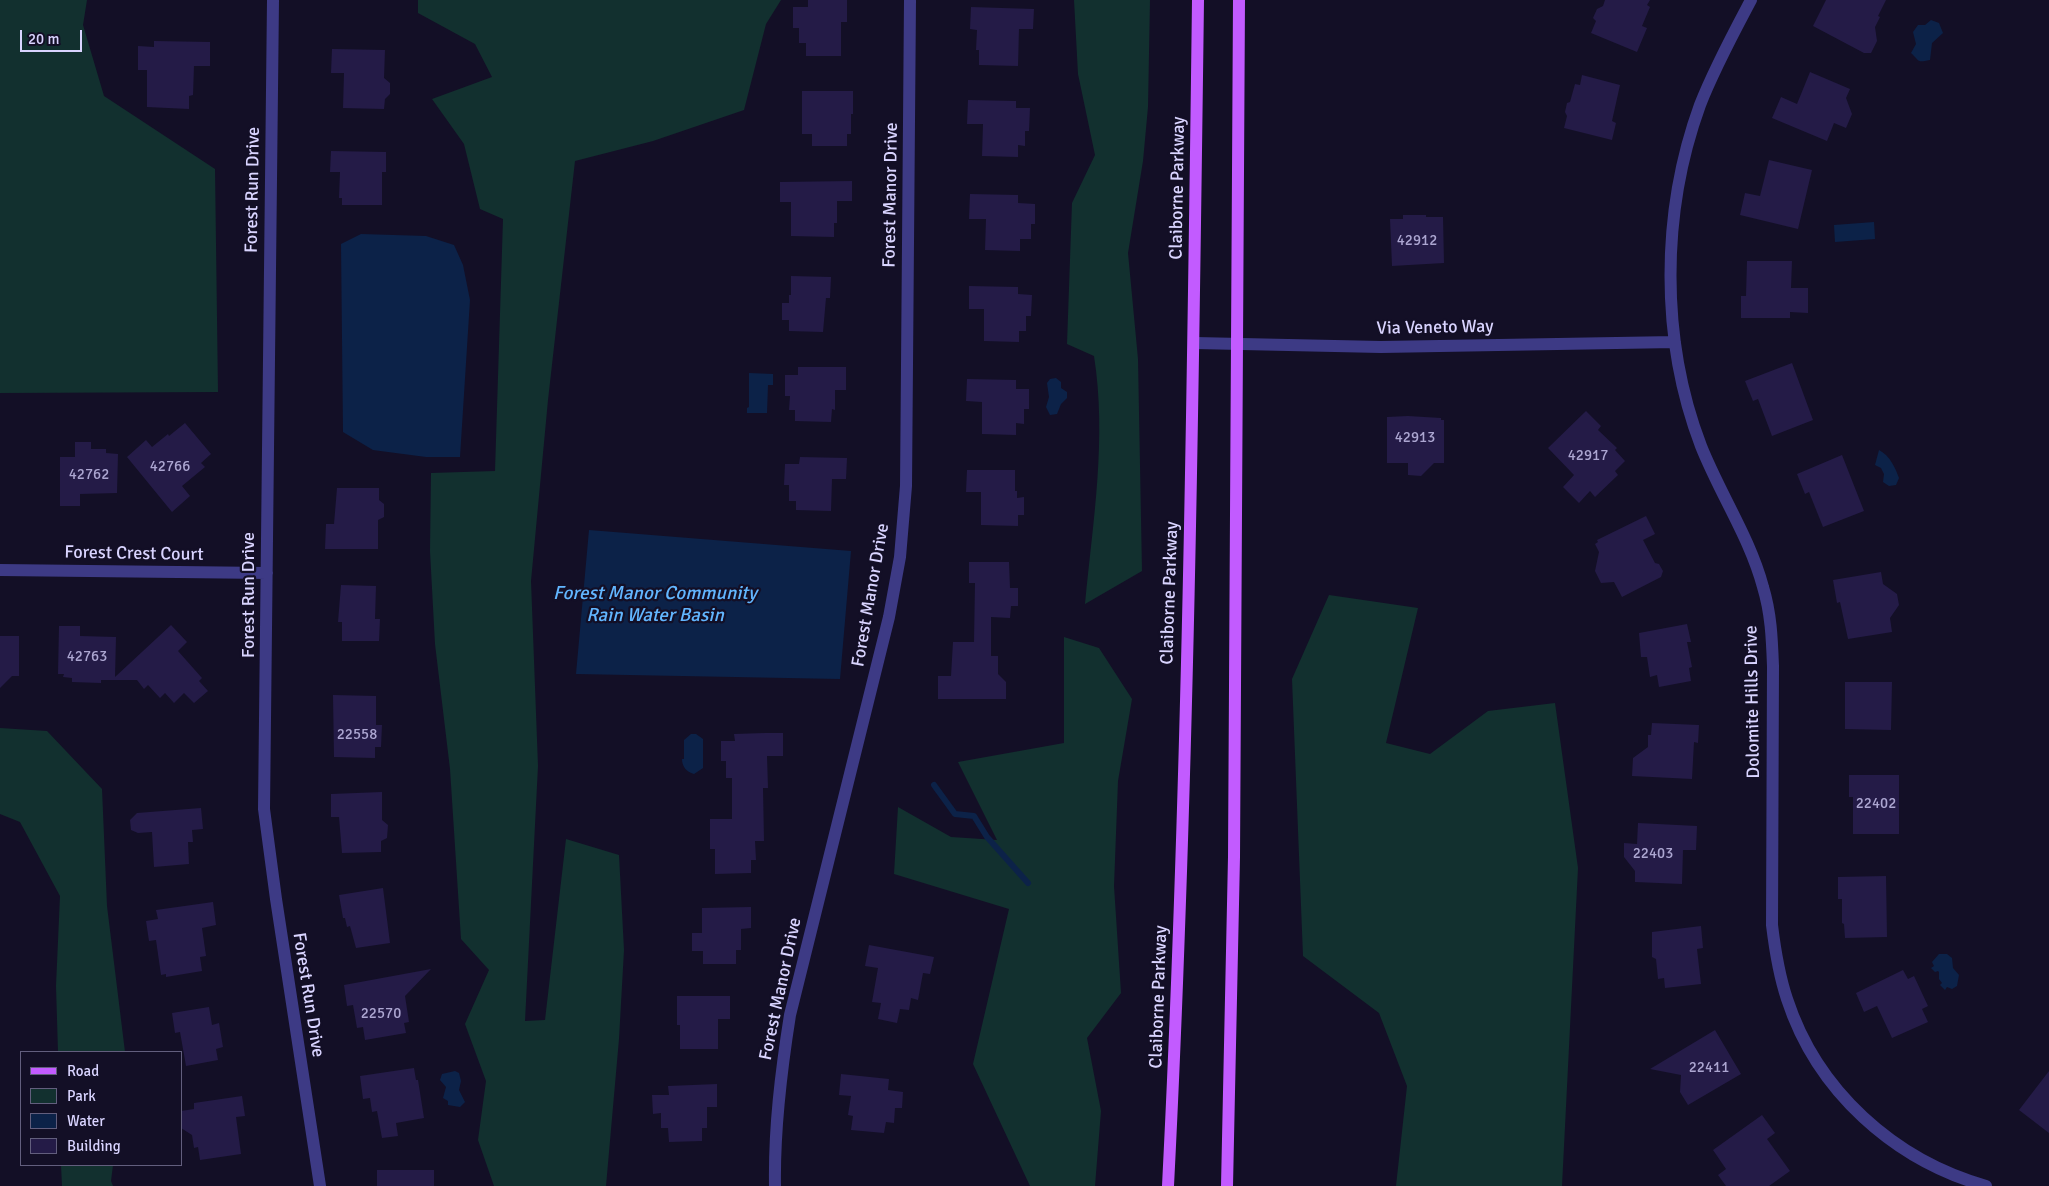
<!DOCTYPE html>
<html>
<head>
<meta charset="utf-8">
<style>
	body { margin:0 }
	#map { position:relative; width:2049px; height:1186px; overflow:hidden; background:#130f26; font-family:Signika,sans-serif }
	canvas { display:block }
	.legend { position:absolute; left:20px; top:1051px; width:162px; height:115px; box-sizing:border-box; background:#130f26; border:1px solid #625e7d; margin:0; padding:6px 9px; list-style:none; font-size:15px; color:#d9d4ff }
	.legend li { display:flex; align-items:center; gap:10px; height:25px }
	.legend b { width:25px; border:1px solid #625e7d }
	.scale { position:absolute; left:20px; top:30px; width:62px; height:22px; box-sizing:border-box; border:2px solid #d9d4ff; border-top:0; padding-left:6px; font-size:15px; line-height:18px; white-space:nowrap; color:#d9d4ff; -webkit-text-stroke:4px #130f26; paint-order:stroke }
</style>
</head>
<body>
<div id="map">
<canvas width="2049" height="1186"></canvas>
<ul class="legend">
<li><b style="height:6px;background:#c25bff"></b>Road</li>
<li><b style="height:14px;background:#12302f"></b>Park</li>
<li><b style="height:14px;background:#0c2248"></b>Water</li>
<li><b style="height:14px;background:#241b47"></b>Building</li>
</ul>
<div class="scale">20 m</div>
</div>
<script>
const ctx = document.querySelector('canvas').getContext('2d');
ctx.lineJoin = 'round';
function fill(path, color) { ctx.fillStyle = color; ctx.fill(path, 'evenodd'); }
function strokePath(path, color, width, dash) { ctx.strokeStyle = color; ctx.lineWidth = width; ctx.lineCap = dash ? 'butt' : 'round'; ctx.setLineDash(dash || []); ctx.stroke(path); }
function drawText(font, color, halo, rows, align = 'center') {
  ctx.font = font + ' Signika,sans-serif'; ctx.lineWidth = 4.5; ctx.setLineDash([]); ctx.textBaseline = 'middle'; ctx.strokeStyle = halo; ctx.fillStyle = color; for (const [text, x, y, turn = 0] of rows) {
    ctx.save(); ctx.translate(x, y); ctx.rotate((+turn || 0) * Math.PI / 180); ctx.textAlign = isNaN(turn) ? turn : align; if (halo) ctx.strokeText(text, 0, 0); ctx.fillText(text, 0, 0); ctx.restore();
  }
}
fill(new Path2D(`
	M 0,0 L 87,0 L 83,25 L 104,96 L 215,169 L 218,392 L 0,393 Z
	M 418,0 L 781,0 L 766,24 L 744,110 L 653,141 L 575,161 L 548,400 L 531,581 L 538,766 L 525,1021 L 545,1020 L 566,839 L 619,855 L 624,950 L 619,1039 L 606,1186 L 494,1186 L 478,1140 L 486,1081 L 465,1024 L 489,970 L 461,939 L 450,769 L 435,644 L 430,551 L 431,473 L 495,471 L 503,219 L 480,209 L 464,144 L 432,99 L 492,77 L 475,44 L 418,13 Z
	M 1074,0 L 1150,0 L 1148,107 L 1143,161 L 1128,253 L 1138,359 L 1142,571 L 1085,604 C 1093,521 1107,438 1094,356 L 1067,344 L 1072,203 L 1095,155 L 1078,74 Z
	M 1329,595 L 1418,608 L 1386,743 L 1430,754 L 1488,711 L 1555,703 L 1578,868 L 1562,1186 L 1396,1186 L 1407,1086 L 1379,1013 L 1303,956 L 1292,679 Z
	M 1064,637 L 1099,648 L 1132,699 L 1118,781 L 1114,886 L 1121,993 L 1087,1038 L 1101,1111 L 1095,1186 L 1030,1186 L 973,1064 L 1009,909 L 894,874 L 898,807 L 951,837 L 997,840 L 958,762 L 1064,743 Z
	M 0,728 L 47,731 L 102,789 L 107,906 L 125,1052 L 58,1052 L 56,986 L 60,896 L 20,822 L 0,814 Z
	M 61,1165 L 113,1165 L 111,1181 L 113,1186 L 62,1186 Z`), '#12302f');
fill(new Path2D(`
	M 1931,20 L 1939,23 L 1943,33 L 1932,43 L 1930,60 C 1916,63 1920,61 1911,53 L 1916,44 L 1913,32 L 1918,25 L 1925,25 Z
	M 1874,222 L 1875,239 L 1835,242 L 1834,225 Z
	M 361,234 L 426,236 L 454,245 L 463,265 L 470,300 L 460,457 L 426,457 L 373,450 L 343,432 L 341,244 Z
	M 749,373 L 773,374 L 773,385 L 768,385 L 767,413 L 747,413 L 747,408 L 749,407 Z
	M 1056,378 L 1061,382 L 1061,388 L 1067,392 L 1067,398 L 1061,404 L 1057,414 L 1050,415 L 1046,407 L 1049,397 L 1047,383 L 1050,379 Z
	M 1879,450 C 1890,456 1895,467 1899,478 L 1896,485 L 1889,486 L 1883,482 L 1884,474 L 1881,468 L 1875,465 Z
	M 589,530 L 851,551 L 840,679 L 576,674 Z
	M 691,734 L 696,734 L 703,739 L 703,768 L 694,774 C 686,772 682,766 682,759 L 684,759 L 684,740 Z
	M 1939,954 L 1947,954 L 1952,958 L 1953,968 L 1959,975 L 1957,986 L 1952,989 L 1947,987 L 1945,990 L 1940,985 L 1942,983 L 1939,979 L 1939,972 L 1938,971 L 1935,972 L 1931,968 L 1934,966 L 1932,962 Z
	M 455,1071 L 459,1073 L 461,1081 L 459,1090 L 465,1102 L 460,1107 L 448,1105 L 448,1101 L 443,1098 L 446,1087 L 440,1080 L 442,1074 Z`), '#0c2248');
strokePath(new Path2D(`
	M 934,785 L 955,814 L 974,816 L 987,837 L 1028,883`), '#0c2248', 6);
fill(new Path2D(`
	M 808,0 L 847,0 L 847,22 L 841,22 L 841,56 L 806,56 L 806,43 L 799,43 L 799,28 L 793,28 L 793,7 L 808,7 Z
	M 1605,0 L 1650,0 L 1647,5 L 1650,7 L 1642,26 L 1647,28 L 1637,52 L 1591,33 L 1596,21 L 1593,18 L 1597,9 L 1603,6 Z
	M 1826,0 L 1886,0 L 1878,16 L 1880,17 L 1875,27 L 1877,41 L 1871,53 L 1864,53 L 1813,26 Z
	M 971,7 L 1034,9 L 1033,29 L 1019,29 L 1018,66 L 979,65 L 979,50 L 976,50 L 977,30 L 970,29 Z
	M 154,41 L 210,42 L 210,66 L 194,66 L 193,95 L 189,96 L 189,109 L 147,107 L 147,70 L 138,70 L 138,46 L 154,47 Z
	M 332,49 L 385,50 L 384,78 L 390,83 L 390,94 L 385,99 L 384,109 L 343,108 L 344,73 L 331,73 Z
	M 1810,72 L 1850,89 L 1846,98 L 1852,114 L 1846,128 L 1834,123 L 1827,141 L 1772,118 L 1781,97 L 1797,104 Z
	M 1582,75 L 1620,85 L 1612,121 L 1616,123 L 1612,140 L 1564,128 L 1567,116 L 1565,112 L 1567,103 L 1570,102 L 1575,84 L 1580,85 Z
	M 802,91 L 853,91 L 853,114 L 851,114 L 851,134 L 847,134 L 847,146 L 812,146 L 812,134 L 802,134 Z
	M 968,100 L 1016,101 L 1016,108 L 1030,108 L 1029,131 L 1025,131 L 1025,146 L 1018,145 L 1018,157 L 982,156 L 983,124 L 967,124 Z
	M 331,151 L 386,152 L 386,172 L 382,172 L 382,205 L 342,205 L 342,198 L 339,198 L 340,172 L 330,172 Z
	M 1769,160 L 1812,170 L 1798,229 L 1740,215 L 1745,193 L 1760,196 Z
	M 852,181 L 852,201 L 837,201 L 837,223 L 834,223 L 834,237 L 791,236 L 791,202 L 780,202 L 780,182 Z
	M 970,194 L 1018,195 L 1018,203 L 1035,204 L 1035,224 L 1031,224 L 1031,239 L 1020,239 L 1020,251 L 985,250 L 986,219 L 969,219 Z
	M 1403,215 L 1426,215 L 1426,217 L 1443,217 L 1444,263 L 1392,266 L 1390,219 L 1403,219 Z
	M 1747,261 L 1792,261 L 1791,288 L 1808,288 L 1808,313 L 1790,312 L 1790,318 L 1741,318 L 1741,296 L 1746,296 Z
	M 791,276 L 831,277 L 830,298 L 826,298 L 823,332 L 789,331 L 789,320 L 782,320 L 782,303 L 789,303 L 789,295 L 791,295 Z
	M 969,286 L 1018,287 L 1018,294 L 1032,295 L 1031,316 L 1026,316 L 1026,331 L 1019,331 L 1019,342 L 984,341 L 984,309 L 969,309 Z
	M 1792,363 L 1813,420 L 1772,436 L 1758,399 L 1753,401 L 1745,381 Z
	M 798,367 L 846,367 L 846,390 L 835,390 L 835,410 L 832,409 L 831,422 L 795,421 L 795,410 L 789,410 L 790,396 L 785,396 L 785,375 L 798,375 Z
	M 967,379 L 1016,380 L 1016,389 L 1029,389 L 1029,409 L 1024,409 L 1024,424 L 1016,423 L 1016,435 L 982,434 L 982,402 L 966,401 Z
	M 1586,411 L 1601,426 L 1598,430 L 1617,448 L 1615,450 L 1625,461 L 1615,471 L 1618,475 L 1595,497 L 1590,491 L 1579,503 L 1563,487 L 1574,475 L 1548,448 Z
	M 1408,416 L 1441,418 L 1441,420 L 1444,420 L 1444,463 L 1434,463 L 1421,476 L 1408,475 L 1408,463 L 1387,463 L 1387,417 Z
	M 185,423 L 211,454 L 201,463 L 205,467 L 182,486 L 190,496 L 172,512 L 127,457 L 146,440 L 152,447 L 168,434 L 169,436 Z
	M 75,442 L 91,442 L 91,449 L 106,449 L 106,453 L 118,454 L 117,493 L 80,494 L 80,506 L 60,506 L 60,457 L 75,457 Z
	M 1842,455 L 1864,511 L 1823,527 L 1809,492 L 1805,494 L 1797,474 Z
	M 800,457 L 847,458 L 846,479 L 832,479 L 831,511 L 796,510 L 796,501 L 789,501 L 789,485 L 784,485 L 785,464 L 799,464 Z
	M 967,470 L 1015,470 L 1015,491 L 1017,491 L 1017,498 L 1024,497 L 1024,515 L 1018,515 L 1018,526 L 981,525 L 981,492 L 966,492 Z
	M 337,488 L 379,488 L 379,500 L 384,504 L 384,517 L 378,520 L 378,549 L 325,549 L 326,524 L 334,524 Z
	M 1646,516 L 1655,534 L 1643,540 L 1655,563 L 1659,564 L 1663,571 L 1661,577 L 1622,597 L 1614,582 L 1601,583 L 1595,571 L 1599,552 L 1595,544 L 1598,542 L 1597,540 Z
	M 969,562 L 1009,562 L 1010,588 L 1018,588 L 1018,606 L 1011,606 L 1010,618 L 991,617 L 991,656 L 998,656 L 998,674 L 1006,682 L 1006,699 L 938,699 L 938,676 L 951,676 L 953,642 L 974,642 L 975,583 L 969,583 Z
	M 1881,572 L 1883,584 L 1897,594 L 1899,605 L 1890,618 L 1892,632 L 1848,639 L 1840,602 L 1837,603 L 1833,580 Z
	M 341,585 L 376,586 L 375,619 L 380,619 L 379,641 L 342,641 L 342,622 L 338,622 Z
	M 1687,624 L 1691,642 L 1687,642 L 1692,667 L 1689,668 L 1691,681 L 1659,687 L 1657,675 L 1650,677 L 1647,657 L 1641,657 L 1639,633 Z
	M 171,625 L 187,642 L 178,651 L 202,678 L 199,681 L 208,691 L 194,703 L 184,693 L 174,703 L 165,693 L 160,698 L 148,685 L 144,689 L 137,680 L 101,680 L 101,683 L 72,682 L 72,678 L 63,677 L 64,674 L 58,674 L 59,626 L 80,626 L 80,636 L 116,637 L 115,677 Z
	M 0,636 L 19,636 L 19,676 L 12,676 L 0,688 Z
	M 1845,682 L 1892,682 L 1891,730 L 1845,729 Z
	M 333,695 L 376,696 L 376,725 L 382,725 L 381,747 L 375,747 L 375,758 L 334,757 Z
	M 1652,723 L 1699,725 L 1698,743 L 1694,742 L 1692,779 L 1632,776 L 1633,758 L 1648,747 L 1648,735 L 1651,735 Z
	M 765,733 L 783,733 L 783,756 L 767,756 L 768,788 L 763,788 L 764,841 L 755,841 L 756,860 L 751,860 L 751,873 L 715,874 L 715,849 L 710,849 L 710,819 L 732,819 L 732,778 L 726,778 L 726,761 L 721,761 L 721,741 L 735,741 L 734,734 Z
	M 1849,775 L 1899,775 L 1899,834 L 1853,834 L 1853,797 L 1849,797 Z
	M 382,792 L 382,820 L 388,825 L 387,838 L 381,841 L 381,852 L 342,853 L 339,817 L 331,817 L 331,794 Z
	M 201,808 L 203,829 L 192,830 L 193,842 L 188,842 L 189,864 L 154,867 L 152,832 L 138,833 L 131,830 L 130,820 L 137,813 Z
	M 1638,823 L 1697,826 L 1696,850 L 1683,850 L 1682,884 L 1635,882 L 1635,871 L 1624,857 L 1624,843 L 1637,844 Z
	M 1886,876 L 1887,937 L 1845,938 L 1844,924 L 1842,923 L 1842,899 L 1838,899 L 1838,877 Z
	M 383,888 L 390,943 L 356,948 L 350,926 L 347,927 L 345,918 L 343,918 L 339,895 Z
	M 213,902 L 216,925 L 202,928 L 206,956 L 200,957 L 202,971 L 166,977 L 166,974 L 161,975 L 156,940 L 149,941 L 146,921 L 158,919 L 156,910 Z
	M 751,907 L 751,928 L 741,929 L 741,950 L 736,950 L 736,964 L 703,964 L 703,951 L 692,951 L 692,933 L 702,933 L 702,908 Z
	M 1701,926 L 1703,948 L 1697,949 L 1701,984 L 1665,988 L 1664,978 L 1658,979 L 1656,959 L 1652,957 L 1652,932 Z
	M 869,945 L 934,957 L 930,974 L 923,973 L 918,1000 L 911,998 L 909,1010 L 900,1009 L 897,1023 L 878,1019 L 881,1003 L 872,1002 L 878,968 L 865,966 Z
	M 431,969 L 405,996 L 409,1022 L 404,1023 L 406,1033 L 365,1040 L 363,1027 L 357,1028 L 353,1005 L 347,1006 L 344,985 Z
	M 1903,970 L 1908,979 L 1914,976 L 1928,1006 L 1922,1009 L 1928,1022 L 1892,1038 L 1877,1006 L 1864,1012 L 1856,993 Z
	M 677,996 L 730,996 L 730,1019 L 718,1019 L 718,1049 L 680,1049 L 680,1025 L 677,1025 Z
	M 209,1007 L 212,1025 L 219,1023 L 223,1047 L 216,1049 L 218,1060 L 186,1066 L 180,1032 L 175,1033 L 172,1013 Z
	M 1715,1030 L 1741,1074 L 1688,1105 L 1680,1092 L 1681,1075 L 1650,1069 Z
	M 414,1068 L 416,1080 L 418,1080 L 424,1118 L 396,1123 L 398,1136 L 382,1138 L 377,1111 L 372,1112 L 370,1098 L 363,1099 L 360,1076 Z
	M 2049,1071 L 2049,1133 L 2019,1110 Z
	M 841,1074 L 889,1079 L 888,1090 L 903,1092 L 902,1108 L 895,1108 L 894,1123 L 886,1122 L 884,1133 L 851,1130 L 853,1116 L 848,1115 L 851,1096 L 839,1095 Z
	M 717,1084 L 717,1107 L 707,1107 L 707,1128 L 702,1128 L 702,1141 L 669,1142 L 668,1128 L 661,1128 L 661,1113 L 653,1114 L 652,1095 L 669,1095 L 668,1086 Z
	M 242,1096 L 245,1116 L 236,1117 L 241,1154 L 200,1160 L 198,1147 L 194,1148 L 192,1135 L 181,1128 L 181,1111 L 194,1109 L 194,1103 Z
	M 1762,1115 L 1775,1133 L 1767,1139 L 1790,1171 L 1769,1186 L 1726,1186 L 1718,1175 L 1726,1169 L 1713,1150 Z
	M 377,1170 L 434,1170 L 434,1186 L 377,1186 Z`), '#241b47');
strokePath(new Path2D(`
	M 273,0 L 264,809 L 276,899 L 320,1186
	M 1751,0 C 1733,34 1714,69 1700,105 C 1661,212 1660,339 1701,446 C 1720,494 1750,538 1763,587 C 1771,613 1772,639 1773,666 L 1772,925 C 1775,950 1779,975 1787,999 C 1817,1091 1894,1160 1986,1186
	M 1195,343 L 1381,347 L 1675,342
	M 0,570 L 267,573
	M 775,1186 C 774,1128 781,1072 790,1015 L 889,617 L 900,557 L 906,486 L 910,0`), '#3d3a85', 12);
strokePath(new Path2D(`
	M 1168,1186 C 1188,791 1193,395 1198,0
	M 1227,1186 L 1234,857 L 1239,0`), '#c25bff', 12);
drawText('15px', '#aca6d1', null, [
	["42912",1417,241],
	["42913",1415,438],
	["42917",1588,456],
	["42766",170,467],
	["42762",89,475],
	["42763",87,657],
	["22558",357,735],
	["22402",1876,804],
	["22403",1653,854],
	["22570",381,1014],
	["22411",1709,1068]
]);
drawText('18px', '#d9d4ff', '#130f26', [
	["Claiborne Parkway",1178,188,-89],
	["Forest Run Drive",253,190,-89],
	["Forest Manor Drive",891,195,-89],
	["Via Veneto Way",1435,328,-1],
	["Forest Crest Court",134,554,1],
	["Claiborne Parkway",1170,593,-88],
	["Forest Run Drive",249,595,-90],
	["Forest Manor Drive",871,595,-80],
	["Dolomite Hills Drive",1753,702,-91],
	["Forest Manor Drive",781,989,-78],
	["Forest Run Drive",308,995,81],
	["Claiborne Parkway",1159,997,-88]
]);
drawText('italic 19px', '#62b6ff', '#130f26', [
	["Forest Manor Community",655,594],
	["Rain Water Basin",655,616]
]);
</script>
</body>
</html>
